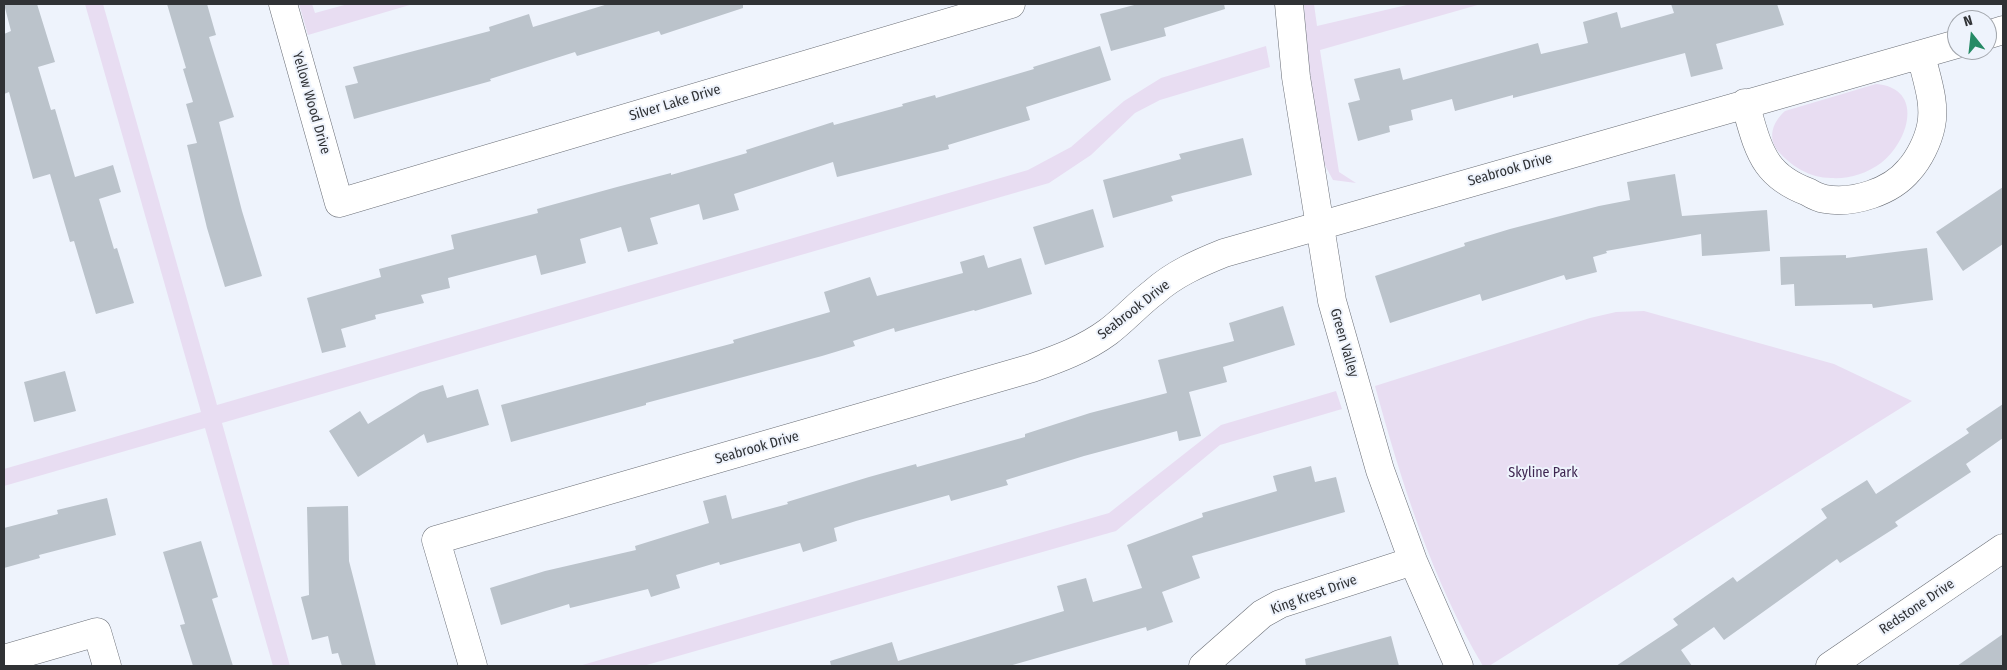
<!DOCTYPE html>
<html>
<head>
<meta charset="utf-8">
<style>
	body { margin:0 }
	#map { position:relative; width:2007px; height:670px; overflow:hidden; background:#eef3fc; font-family:"Fira Sans Condensed",sans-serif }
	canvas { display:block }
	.frame { position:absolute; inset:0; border:5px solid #303235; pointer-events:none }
	.north { position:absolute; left:1947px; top:10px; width:50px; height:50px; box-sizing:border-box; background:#eef3fc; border:1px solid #a2a6ac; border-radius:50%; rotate:344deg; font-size:14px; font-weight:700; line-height:20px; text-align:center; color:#303235 }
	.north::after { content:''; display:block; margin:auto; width:18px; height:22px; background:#258a65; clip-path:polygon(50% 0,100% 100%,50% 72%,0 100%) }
</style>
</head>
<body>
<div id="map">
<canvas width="2007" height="670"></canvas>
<div class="frame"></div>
<div class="north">N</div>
</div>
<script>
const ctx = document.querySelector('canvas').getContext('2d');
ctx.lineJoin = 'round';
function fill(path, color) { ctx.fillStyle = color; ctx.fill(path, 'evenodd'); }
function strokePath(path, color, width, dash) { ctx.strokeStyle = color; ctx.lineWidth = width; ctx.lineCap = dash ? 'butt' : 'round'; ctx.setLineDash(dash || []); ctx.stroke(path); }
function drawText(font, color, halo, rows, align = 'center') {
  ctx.font = font + ' "Fira Sans Condensed",sans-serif'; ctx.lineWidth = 4; ctx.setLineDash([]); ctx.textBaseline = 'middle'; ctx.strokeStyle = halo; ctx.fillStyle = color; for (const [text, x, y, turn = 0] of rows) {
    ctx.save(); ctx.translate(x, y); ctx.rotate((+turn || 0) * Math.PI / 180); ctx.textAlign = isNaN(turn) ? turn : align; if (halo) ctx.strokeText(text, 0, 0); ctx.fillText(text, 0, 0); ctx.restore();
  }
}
fill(new Path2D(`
	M 85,4 L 103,4 L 217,405 L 1028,170 L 1071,147 L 1124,101 L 1161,78 L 1266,46 L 1270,67 L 1160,100 L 1135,113 L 1091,155 L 1049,183 L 222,423 L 290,666 L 273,666 L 205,428 L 4,486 L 4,469 L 201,412 Z
	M 299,4 L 312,4 L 315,13 L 348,4 L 413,4 L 308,35 Z
	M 1304,4 L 1314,4 L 1317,26 L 1411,4 L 1481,4 L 1320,50 L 1339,172 L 1356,183 L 1333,180 L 1321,158 L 1307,51 Z
	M 1876,84 C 1925,88 1909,142 1881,163 C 1866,174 1849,179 1831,178 C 1810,178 1791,166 1778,151 C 1767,137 1773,122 1785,111 Z
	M 1644,311 L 1834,364 L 1912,401 L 1489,666 L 1483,666 C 1432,580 1401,481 1375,386 L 1590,318 L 1616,312 Z
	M 1336,391 L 1342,409 L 1220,445 L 1116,531 L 643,666 L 579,666 L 1109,513 L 1221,425 Z`), '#e8ddf2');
fill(new Path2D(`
	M 4,4 L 37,4 L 55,62 L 38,67 L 51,110 L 55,109 L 75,177 L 113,165 L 121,192 L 99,199 L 114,249 L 117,248 L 134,303 L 96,314 L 74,241 L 70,242 L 50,174 L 33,179 L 9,92 L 4,94 L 4,34 L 11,31 Z
	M 167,4 L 207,4 L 216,35 L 209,37 L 234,117 L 219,122 L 242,211 L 262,276 L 225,287 L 207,228 L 187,145 L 197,143 L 186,104 L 193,102 L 183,69 L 186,68 Z
	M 608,4 L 743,4 L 743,8 L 661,35 L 659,31 L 577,56 L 575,52 L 490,79 L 491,81 L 354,119 L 345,86 L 358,83 L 353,67 L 490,31 L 489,27 L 529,14 L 533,27 Z
	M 1138,4 L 1224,4 L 1225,9 L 1164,28 L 1166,36 L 1111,51 L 1100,14 Z
	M 1671,4 L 1777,4 L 1784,25 L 1716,44 L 1723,69 L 1691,77 L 1685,53 L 1513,98 L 1513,95 L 1455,111 L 1452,99 L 1411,110 L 1413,120 L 1389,126 L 1390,132 L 1358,141 L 1348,103 L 1360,100 L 1354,79 L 1400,68 L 1403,80 L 1538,43 L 1541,54 L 1588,43 L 1583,22 L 1617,12 L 1621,28 L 1674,13 Z
	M 1100,46 L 1111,80 L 1026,107 L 1030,120 L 948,145 L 949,149 L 837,177 L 833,162 L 734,194 L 739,210 L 703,220 L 699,204 L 650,218 L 658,244 L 628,252 L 621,227 L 580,239 L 586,263 L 541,275 L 536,255 L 448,278 L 450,288 L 421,295 L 424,303 L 375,315 L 376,319 L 341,329 L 346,347 L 322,353 L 307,298 L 381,277 L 379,269 L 454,249 L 451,235 L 538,213 L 537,209 L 617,187 L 671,173 L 671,175 L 747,153 L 746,150 L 833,122 L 834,125 L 903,106 L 902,104 L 935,95 L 936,98 L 1034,69 L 1033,67 Z
	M 1243,138 L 1252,175 L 1171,196 L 1173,201 L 1113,218 L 1103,180 L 1181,159 L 1179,154 Z
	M 1675,174 L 1682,216 L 1767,210 L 1770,251 L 1702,256 L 1701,234 L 1606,251 L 1607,253 L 1593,257 L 1597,272 L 1566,280 L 1564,275 L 1482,301 L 1480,294 L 1390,323 L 1375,276 L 1465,246 L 1464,243 L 1510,229 L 1599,206 L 1630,200 L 1627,182 Z
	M 2003,187 L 2003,244 L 1963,271 L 1936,232 Z
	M 1093,209 L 1104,247 L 1045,265 L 1033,227 Z
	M 1927,248 L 1933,300 L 1873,308 L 1872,304 L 1795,306 L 1794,284 L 1781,285 L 1780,257 L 1846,255 L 1846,258 Z
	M 984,255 L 988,268 L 1021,258 L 1032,294 L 975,311 L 974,310 L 895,332 L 894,328 L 853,341 L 855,346 L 822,356 L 646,403 L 646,405 L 511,442 L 501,405 L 734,343 L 733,340 L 830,312 L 824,292 L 870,277 L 877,296 L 963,273 L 960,262 Z
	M 1283,306 L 1295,345 L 1223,367 L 1227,382 L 1189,392 L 1201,436 L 1179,441 L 1177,431 L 1084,456 L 1006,480 L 1008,485 L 951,501 L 949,495 L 856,521 L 834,528 L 837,541 L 803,552 L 800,543 L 720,565 L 719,562 L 676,575 L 680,588 L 651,597 L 648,589 L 570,608 L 569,604 L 501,625 L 490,588 L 545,571 L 636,550 L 635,546 L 709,523 L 703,501 L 726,495 L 732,519 L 788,504 L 787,502 L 869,477 L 916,464 L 917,467 L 1025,437 L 1025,434 L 1090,413 L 1167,393 L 1158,360 L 1234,341 L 1229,323 Z
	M 65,371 L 76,411 L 34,422 L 24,382 Z
	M 443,385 L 447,398 L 478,389 L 489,425 L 427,443 L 424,434 L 358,477 L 329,431 L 360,411 L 368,424 L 420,392 Z
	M 2003,404 L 2003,438 L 1966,464 L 1971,472 L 1895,522 L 1898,526 L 1840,563 L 1837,559 L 1724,640 L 1714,627 L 1681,650 L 1692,666 L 1616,666 L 1678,625 L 1673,619 L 1733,577 L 1737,582 L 1827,518 L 1821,509 L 1867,480 L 1876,494 L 1969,433 L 1966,429 Z
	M 1311,466 L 1315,482 L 1336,477 L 1345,512 L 1192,556 L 1200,578 L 1162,592 L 1173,622 L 1147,631 L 1146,627 L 1009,666 L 831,666 L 830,661 L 892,642 L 898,661 L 1064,611 L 1057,586 L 1086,578 L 1093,602 L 1142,588 L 1127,545 L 1203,517 L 1202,513 L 1277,491 L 1273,476 Z
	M 107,498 L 116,535 L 39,555 L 40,558 L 4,568 L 4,528 L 58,514 L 57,510 Z
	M 348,506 L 349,561 L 376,666 L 342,666 L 338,653 L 332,654 L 328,636 L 312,640 L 301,597 L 309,595 L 307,507 Z
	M 201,541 L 218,597 L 212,599 L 233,666 L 193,666 L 180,625 L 185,624 L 163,552 Z
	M 2003,634 L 2003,666 L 1957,666 Z
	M 1391,636 L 1399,666 L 1306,666 L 1305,659 Z`), '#bbc3cb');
const minor = new Path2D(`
	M 283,4 L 339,203 L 1011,4
	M 1289,4 L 1296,77 L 1332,301 L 1380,470 L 1413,561 L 1459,666
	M 1987,35 L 2003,30
	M 1745,103 C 1751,123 1756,147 1768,164 C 1778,178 1792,186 1808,192 C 1813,195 1819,198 1825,199 C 1853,204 1891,192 1909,170 C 1919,159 1928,141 1931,126 C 1936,103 1926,77 1921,55
	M 4,659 L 97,632 L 107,666
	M 473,666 L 436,540 L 1032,368 C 1058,359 1085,349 1108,332 C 1124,320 1138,304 1154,292 C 1174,274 1199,263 1224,253 L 1957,44
	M 1203,666 L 1262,614 L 1280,604 L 1413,561
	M 1830,666 L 2003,548`);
strokePath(minor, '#6b6f77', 29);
strokePath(minor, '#fff', 28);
drawText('14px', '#303235', '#eef3fc', [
	["Yellow Wood Drive",311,103,74],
	["Silver Lake Drive",675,103,-17],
	["Seabrook Drive",1510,170,-16],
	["Seabrook Drive",1134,310,-38],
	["Green Valley",1344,343,74],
	["Seabrook Drive",757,448,-16],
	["King Krest Drive",1314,595,-20],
	["Redstone Drive",1917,607,-34]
]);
drawText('14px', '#3e2651', '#eef3fc', [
	["Skyline Park",1543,473]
]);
</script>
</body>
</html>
